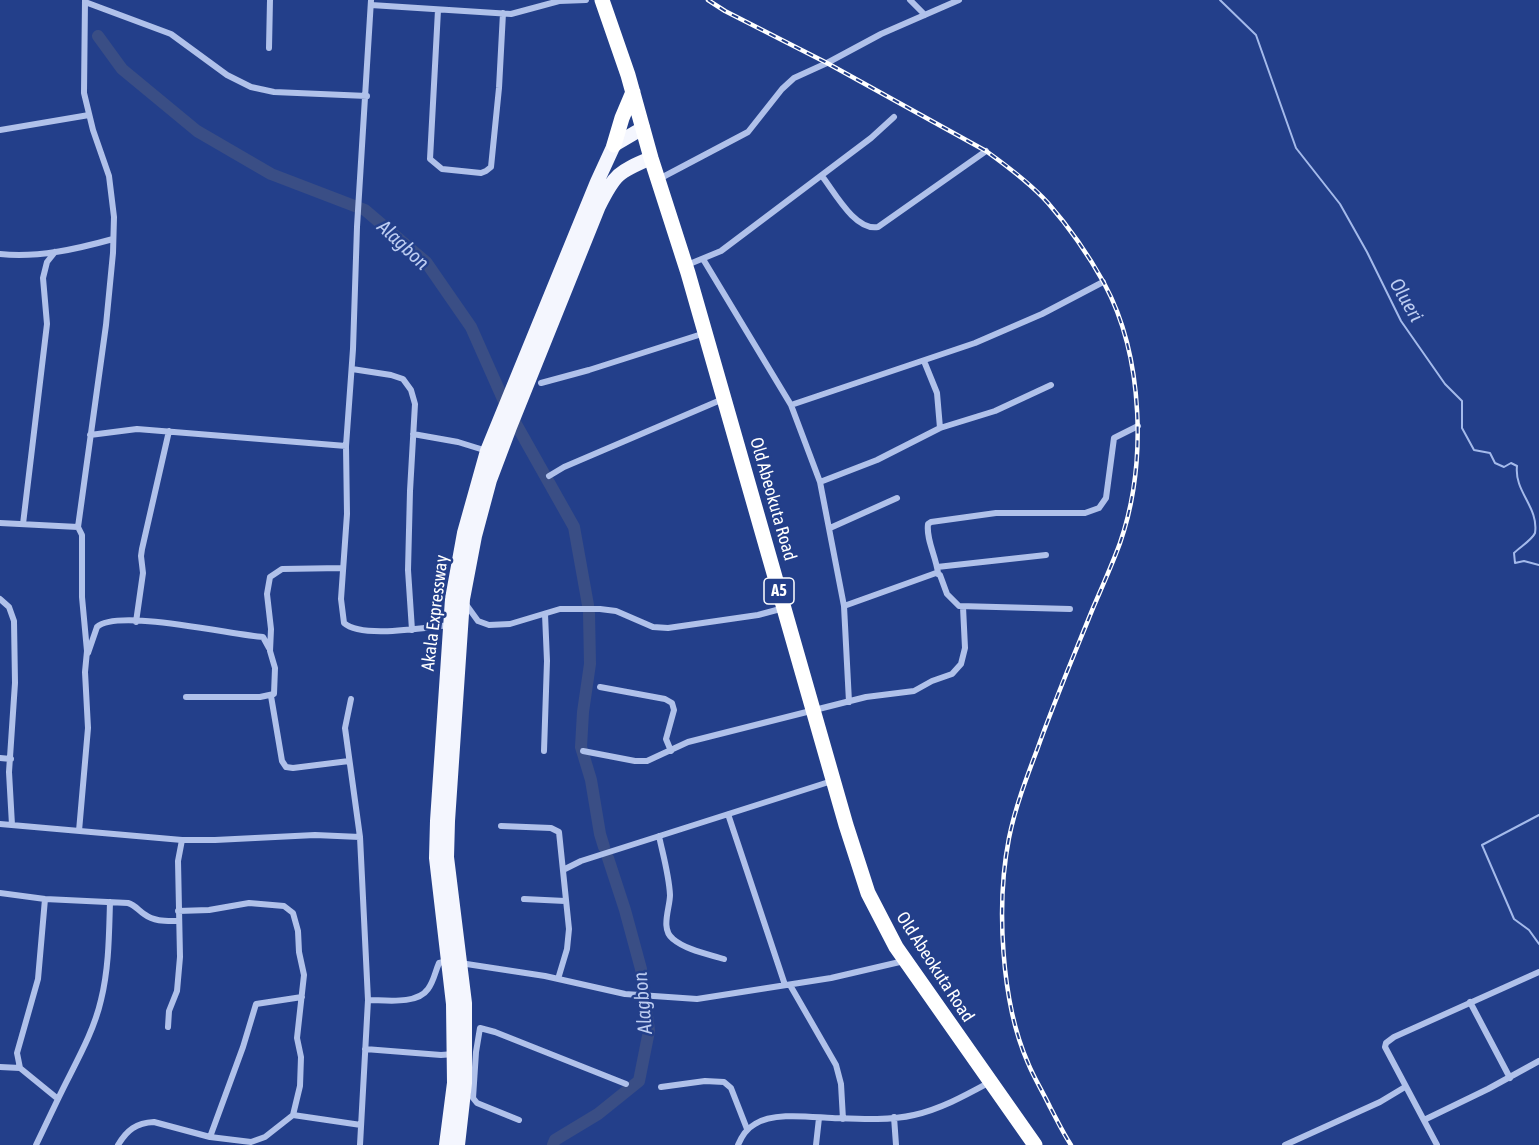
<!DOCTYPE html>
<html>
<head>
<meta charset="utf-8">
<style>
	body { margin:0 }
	canvas { display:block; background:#233f8a }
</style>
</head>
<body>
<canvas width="1539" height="1145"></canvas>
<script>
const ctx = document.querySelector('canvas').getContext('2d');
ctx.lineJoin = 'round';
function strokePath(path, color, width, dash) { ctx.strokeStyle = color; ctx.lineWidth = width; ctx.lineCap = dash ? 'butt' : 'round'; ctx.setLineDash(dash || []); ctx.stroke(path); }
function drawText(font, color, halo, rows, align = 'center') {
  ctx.font = font + ' "Asap Condensed",sans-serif'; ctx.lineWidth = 5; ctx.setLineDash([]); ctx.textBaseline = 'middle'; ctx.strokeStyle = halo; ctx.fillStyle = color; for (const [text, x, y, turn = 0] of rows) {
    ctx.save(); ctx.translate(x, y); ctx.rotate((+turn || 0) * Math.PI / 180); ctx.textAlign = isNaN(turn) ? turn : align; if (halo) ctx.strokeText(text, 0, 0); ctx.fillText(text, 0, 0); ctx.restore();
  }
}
strokePath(new Path2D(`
	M 1220,0 L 1256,35 L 1296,148 L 1340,204 L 1367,252 L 1401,321 L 1445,384 L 1462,401 L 1462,428 L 1474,450 L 1490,453 L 1495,463 L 1504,467 L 1511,463 L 1517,466 C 1514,492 1539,507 1535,533 C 1532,540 1520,547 1514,553 L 1515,563 L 1524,561 L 1539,565
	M 1539,815 L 1482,845 L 1514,919 L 1529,930 L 1539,944`), '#a4baeb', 2);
strokePath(new Path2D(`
	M 98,36 L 122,69 L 197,131 L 271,174 L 365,210 L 426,262 L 471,327 L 507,408 L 574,527 L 588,605
	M 589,613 L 590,664 L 583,712 L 581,747 L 591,780 L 600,834 L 604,847
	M 553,1145 L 555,1140 L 598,1114 L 639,1081 L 649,1031 L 641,969 L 625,910 L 608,858`), '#3a4e85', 12);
strokePath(new Path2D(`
	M 371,0 L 357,227 L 353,349 L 346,446 L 347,514 L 341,599 L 344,623 C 362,639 426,627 450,625
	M 910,0 L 925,15
	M 85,2 L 171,34 L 227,75 L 251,87 L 274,92 L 367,96
	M 371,5 L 511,14 L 559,1 L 586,0
	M 438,10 L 430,159 L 442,169 L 481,173 L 486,171 L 491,167 L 499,88 L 503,13
	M 269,48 L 270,0
	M 0,130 L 89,115
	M 822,176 C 835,193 855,231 878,227 L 986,151
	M 659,179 L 748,132 L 782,89 L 794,78 L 827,63 L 881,34 L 959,0
	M 0,254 C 38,258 77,249 113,239
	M 703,259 L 791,405 L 820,482 L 844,606 L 849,702
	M 687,265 L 721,251 L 871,138 L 894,117
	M 924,361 L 937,393 L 940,428
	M 352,369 L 391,375 L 403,379 L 411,390 L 415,404 L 410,491 L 408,570 L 412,630
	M 541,383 L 589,370 L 705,333
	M 791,405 L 975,343 L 1042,314 L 1103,282
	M 413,434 L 458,442 L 487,451
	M 90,435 L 137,429 L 346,446
	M 549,476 L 564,467 L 723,399
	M 820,482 L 877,460 L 940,428 L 995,411 L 1051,385
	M 0,523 L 78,527
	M 23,524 L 47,324 L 43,278 L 47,262 L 55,252
	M 830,528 L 897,498
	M 937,567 L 1046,555
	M 938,573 C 936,556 926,540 928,524 L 931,522 L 996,513 L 1085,513 L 1099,508 L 1106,498 L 1114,438 L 1138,426
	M 0,599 L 9,607 L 14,621 L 15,683 L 9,772 L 12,825
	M 465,603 L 478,621 L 489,625 L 510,624 L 560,609 L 600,609 L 616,611 L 653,627 L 668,628 L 758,615 L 784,608
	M 844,606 L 936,573 L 940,575 L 947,594 L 959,606 L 1070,609
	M 136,622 L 143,573 L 141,556 L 142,549 L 169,431
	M 88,653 L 97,627 C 117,608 233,635 263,637 L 269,648
	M 600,687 L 665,699 L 672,703 L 674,710 L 666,739 L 671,751
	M 271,696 L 282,761 L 286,767 L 293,768 L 349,761
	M 186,697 L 260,697 L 274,694 L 275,668 L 270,651 L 271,629 L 267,594 L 270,577 L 282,569 L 342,568
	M 351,699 L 345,728 L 360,837 L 368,1000 L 360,1145
	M 544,751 L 547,661 L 545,614
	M 583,751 L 635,761 L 647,761 L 688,742 L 866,697 L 914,691 L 932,681 L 952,674 L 961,664 L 965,648 L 963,607
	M 0,758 L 11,759
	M 728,814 L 785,985
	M 0,824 L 182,840 L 215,840 L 315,835 L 360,837
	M 501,826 L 551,828 L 559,832 L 569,929 L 567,949 L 558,979
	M 79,831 L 88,728 L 85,672 L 87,651 L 82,597 L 82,535 L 78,527 L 106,325 L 113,253 L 114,217 L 109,176 L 93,130 L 84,93 L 85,0
	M 659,836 C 663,855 669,875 670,895 C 670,908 660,929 673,939 C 686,950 708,954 724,959
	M 563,870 L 581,861 L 832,781
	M 0,893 L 45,899 L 128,903 C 135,905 138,910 144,914 C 155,922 166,921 178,921
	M 45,899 L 38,979 L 17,1053 L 20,1068 L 58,1099 C 73,1067 93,1035 101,1000 C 109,968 109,934 110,902
	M 524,899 L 565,901
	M 460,963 L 545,976 L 625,994 L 697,999 L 831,978 L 904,961
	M 790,985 L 836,1065 L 841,1084 L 843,1119
	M 368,1000 C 385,1000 417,1005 428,989 C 434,981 435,972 439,963 L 448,961
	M 1470,1002 L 1510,1078
	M 168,1027 L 169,1011 L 177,991 L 180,957 L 178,861 L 182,840
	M 365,1049 L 441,1055 L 454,1054
	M 0,1067 L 20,1068
	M 661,1087 L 705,1081 L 724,1082 L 731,1088 L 747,1129
	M 293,1115 L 361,1125
	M 894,1117 L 896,1145
	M 519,1120 L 477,1103 L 473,1098 L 476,1052 L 480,1028 L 495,1032 L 626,1084
	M 1424,1120 L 1488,1089 L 1539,1061
	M 210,1137 L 243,1047 L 256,1004 L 302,997
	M 36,1145 L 58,1099
	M 118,1145 C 127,1130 136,1123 154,1122 L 210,1137 L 251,1142 L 265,1137 L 293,1115 L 300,1086 L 301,1057 L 297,1038 L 304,975 L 299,952 L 298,931 L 293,913 L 284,906 L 249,903 L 209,910 L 178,911
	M 738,1145 C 742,1136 746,1129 755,1124 C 774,1112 810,1117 832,1118 C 858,1119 888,1121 914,1115 C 941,1109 966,1095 990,1082
	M 816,1145 L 819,1118
	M 1285,1145 L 1380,1102 L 1405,1087
	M 1437,1145 L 1385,1047 L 1386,1043 L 1394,1037 L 1539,972`), '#b0c1ea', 6);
strokePath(new Path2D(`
	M 446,1145 L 454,1083 L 453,1004 L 436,858 L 437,821 L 452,599 L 464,533 L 487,451 L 597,182 L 614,145 L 643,128
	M 458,1145 L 465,1083 L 465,1003 L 447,857 L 448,821 L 463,599 L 475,536 L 490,480 L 510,427 L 599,206 C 615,174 618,172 651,158`), '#f4f6fe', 14);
strokePath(new Path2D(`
	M 602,0 L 628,75 L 651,158 L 688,273 L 846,825 L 868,893 L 896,947 L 1035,1145
	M 614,145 L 622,118 L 633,92`), '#fff', 15);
const rail = new Path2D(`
	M 708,0 L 725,11 L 827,63 L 986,151 C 1007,166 1030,183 1048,203 C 1069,227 1089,256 1104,283 C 1144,357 1147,465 1120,543 C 1112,565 1102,587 1093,608 C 1074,655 1054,702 1037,750 C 1026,779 1015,808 1009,838 C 996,904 1001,1002 1028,1063 C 1034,1078 1043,1092 1050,1107 C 1057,1120 1063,1133 1071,1145`);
strokePath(rail, '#fff', 4.5);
strokePath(rail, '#233f8a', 2, [7]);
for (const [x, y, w] of [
	[779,591,30]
]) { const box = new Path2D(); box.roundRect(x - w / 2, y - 13, w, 26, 4.5); ctx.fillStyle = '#233f8a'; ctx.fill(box); strokePath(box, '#fff', 1.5); }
drawText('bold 16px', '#fff', null, [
	["A5",779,591]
]);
drawText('18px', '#fff', '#233f8a', [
	["Old Abeokuta Road",773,499,74],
	["Akala Expressway",435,613,-83],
	["Old Abeokuta Road",935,967,57]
]);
drawText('italic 20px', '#bcccf1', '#233f8a', [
	["Alagbon",403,245,43],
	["Olueri",1406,300,60],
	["Alagbon",643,1003,-95]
]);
</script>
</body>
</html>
